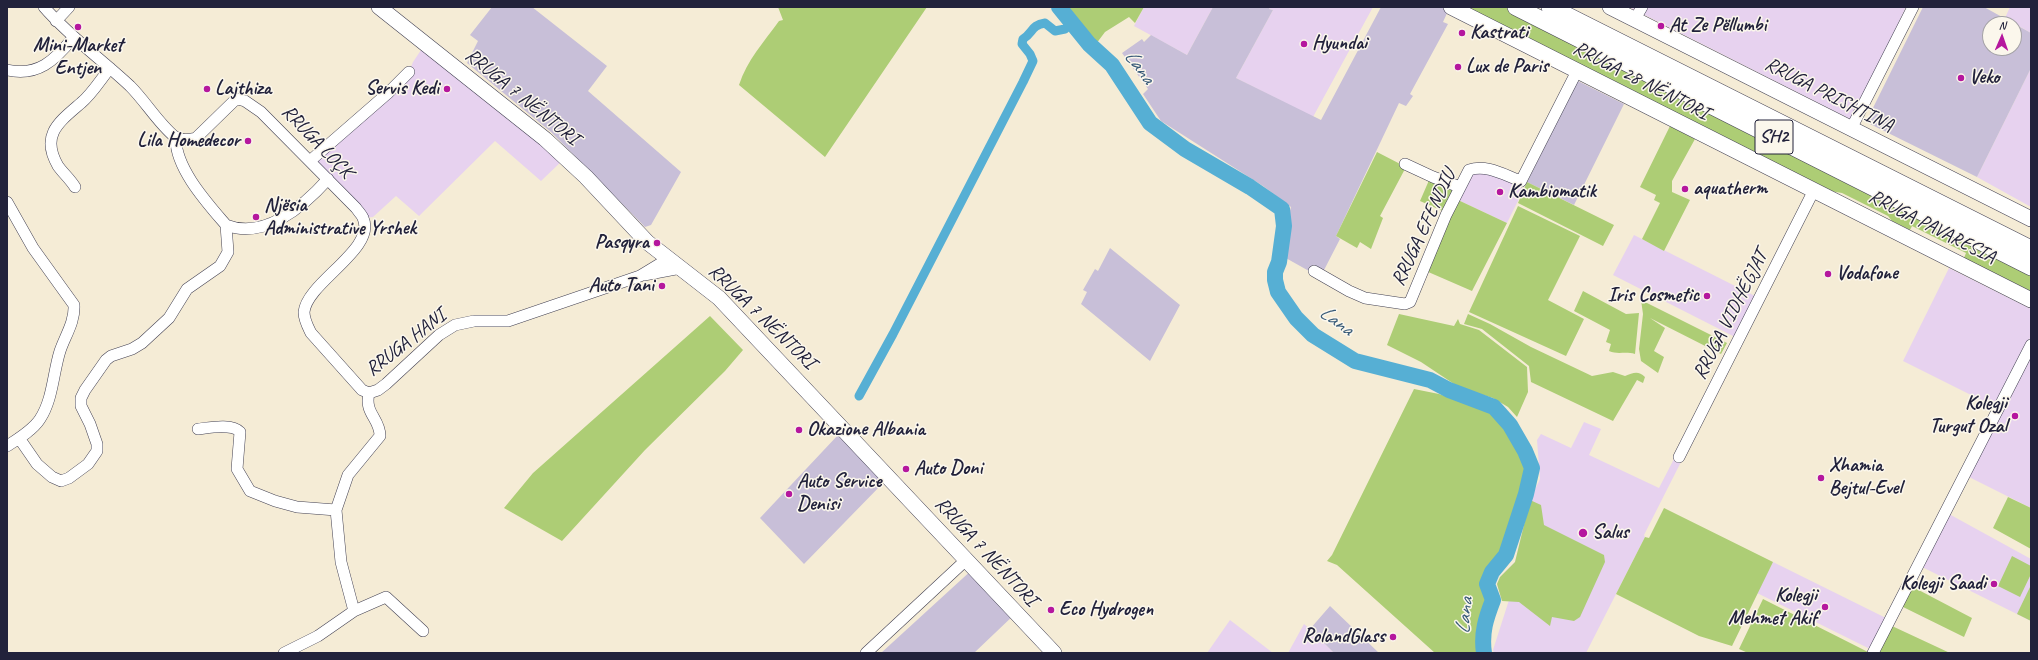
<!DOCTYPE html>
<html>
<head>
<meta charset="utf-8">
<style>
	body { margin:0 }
	#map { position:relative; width:2038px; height:660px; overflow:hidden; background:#f5ecd6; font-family:Caveat,sans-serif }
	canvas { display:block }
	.frame { position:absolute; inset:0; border:8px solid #22223b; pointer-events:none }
	.north { position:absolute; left:1982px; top:16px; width:40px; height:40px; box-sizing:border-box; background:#fbf7ec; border:1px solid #a4a2a5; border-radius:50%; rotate:2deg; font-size:11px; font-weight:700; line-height:16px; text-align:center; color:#22223b }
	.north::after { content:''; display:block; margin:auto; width:14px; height:18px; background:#b5179e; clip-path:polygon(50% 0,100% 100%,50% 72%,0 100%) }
</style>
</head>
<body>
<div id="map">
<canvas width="2038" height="660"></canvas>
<div class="frame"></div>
<div class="north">N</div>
</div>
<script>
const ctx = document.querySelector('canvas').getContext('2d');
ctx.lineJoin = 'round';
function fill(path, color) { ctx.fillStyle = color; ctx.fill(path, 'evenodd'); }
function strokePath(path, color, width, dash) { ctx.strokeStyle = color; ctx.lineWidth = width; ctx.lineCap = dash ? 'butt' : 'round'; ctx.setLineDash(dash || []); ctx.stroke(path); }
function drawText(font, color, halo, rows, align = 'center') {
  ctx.font = font + ' Caveat,sans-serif'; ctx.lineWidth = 3; ctx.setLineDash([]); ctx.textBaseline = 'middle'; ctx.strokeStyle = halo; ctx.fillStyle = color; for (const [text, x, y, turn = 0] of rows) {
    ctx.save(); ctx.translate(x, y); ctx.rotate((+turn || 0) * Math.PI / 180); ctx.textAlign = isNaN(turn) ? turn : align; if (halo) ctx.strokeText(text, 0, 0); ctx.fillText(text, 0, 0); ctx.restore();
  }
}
fill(new Path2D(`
	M 1144,7 L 1213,7 L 1187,55 L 1134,26 Z
	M 1270,7 L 1373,7 L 1313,117 L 1236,78 L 1273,10 L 1269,9 Z
	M 1629,7 L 1906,7 L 1852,120 Z
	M 2010,7 L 2031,7 L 2031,33 L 2005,18 Z
	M 425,44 L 565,158 L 541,181 L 495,141 L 419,216 L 396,196 L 373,217 L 363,218 L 311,160 L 409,72 L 413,62 Z
	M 2031,68 L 2031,207 L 1977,177 Z
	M 1478,171 L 1496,176 L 1524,189 L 1507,223 L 1458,200 L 1469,177 Z
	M 1634,235 L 1755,296 L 1735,337 L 1613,275 Z
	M 1949,268 L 2031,309 L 2031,336 L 1995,407 L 1903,361 Z
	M 2031,354 L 2031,508 L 1969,477 Z
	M 1584,422 L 1601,429 L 1589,455 L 1659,488 L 1676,455 L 1683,458 L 1644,535 L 1645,537 L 1586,653 L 1494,653 L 1493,650 L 1509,600 L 1502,601 L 1497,584 L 1500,577 L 1515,562 L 1530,500 L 1540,479 L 1537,440 L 1541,434 L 1571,448 Z
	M 1949,514 L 2031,559 L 2031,621 L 1922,567 Z
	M 1773,562 L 1886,618 L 1870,649 L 1757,593 Z
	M 1230,620 L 1273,653 L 1207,653 Z
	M 1304,624 L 1310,629 L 1334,653 L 1288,653 Z`), '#e7d2ef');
fill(new Path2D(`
	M 492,7 L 532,7 L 607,66 L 588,91 L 681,172 L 651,225 L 645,227 L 551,132 L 467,63 L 478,41 L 470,35 Z
	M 1213,7 L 1270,7 L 1269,9 L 1273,10 L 1236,78 L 1321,120 L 1381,7 L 1441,7 L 1448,11 L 1443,22 L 1448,24 L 1410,94 L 1413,96 L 1406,106 L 1399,103 L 1336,236 L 1340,239 L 1323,272 L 1313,265 L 1309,271 L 1284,257 L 1290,233 L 1287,221 L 1291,207 L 1263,186 L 1161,121 L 1143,94 L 1148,89 L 1122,53 L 1142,39 L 1144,42 L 1151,35 L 1187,55 Z
	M 1923,7 L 1984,7 L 2031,33 L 2031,68 L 1977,177 L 1866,122 ZM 1990,24 L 2014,24 L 2014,48 L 1990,48 Z
	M 1578,81 L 1624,104 L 1574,205 L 1527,182 Z
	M 1110,248 L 1180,305 L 1150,361 L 1081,304 L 1087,292 L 1083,290 L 1095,269 L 1098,271 Z
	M 838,435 L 885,481 L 804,564 L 760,518 Z
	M 974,568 L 1016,613 L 974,653 L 881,653 Z
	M 1330,606 L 1379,653 L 1334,653 L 1310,629 Z`), '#c8bfd8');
fill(new Path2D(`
	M 778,7 L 927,7 L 825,157 L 739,85 C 747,60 764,42 779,21 L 783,20 Z
	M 1065,7 L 1144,7 L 1135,23 L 1129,17 L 1105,32 L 1096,44 Z
	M 1465,7 L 1507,7 L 2031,271 L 2031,292 L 1964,258 L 1966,253 L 1912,226 L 1910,230 L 1892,221 L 1888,216 L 1842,193 L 1830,191 Z
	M 1670,126 L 1695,139 L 1672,181 L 1672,192 L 1690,200 L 1664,251 L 1642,239 L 1660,203 L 1654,200 L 1656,195 L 1640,187 Z
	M 1377,152 L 1406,167 L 1380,216 L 1383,218 L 1371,249 L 1360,242 L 1357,248 L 1336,236 Z
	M 1430,178 L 1454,190 L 1445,212 L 1420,201 Z
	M 1527,182 L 1614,225 L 1603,246 L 1518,203 Z
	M 1458,200 L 1507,223 L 1472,291 L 1426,271 L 1428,265 L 1431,265 Z
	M 1518,206 L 1580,236 L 1548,300 L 1584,319 L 1566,356 L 1469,312 Z
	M 1583,291 L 1626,314 L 1639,313 L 1635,354 C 1625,351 1618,355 1609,351 L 1611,344 L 1606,342 L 1610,330 L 1574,311 Z
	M 1641,300 L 1727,343 L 1721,354 L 1650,318 L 1665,328 L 1654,351 L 1664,357 L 1658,373 L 1641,361 L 1639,349 L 1643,314 Z
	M 1399,314 L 1454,326 L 1458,319 L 1460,324 L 1479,330 L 1527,367 L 1528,392 L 1517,417 L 1508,407 L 1493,398 L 1460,388 L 1421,362 L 1387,345 Z
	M 1468,314 L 1490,324 L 1531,347 L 1592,376 L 1613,372 L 1625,376 C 1633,373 1638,370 1645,377 L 1643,383 L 1637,380 L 1613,421 L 1531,382 L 1529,366 L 1482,329 L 1464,324 Z
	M 710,316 L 743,350 L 725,371 L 645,450 L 562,541 L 504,508 L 533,473 Z
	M 1414,389 L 1439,394 L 1490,411 L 1505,426 L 1525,459 L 1528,471 L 1525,485 L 1504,552 L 1484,582 L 1489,599 L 1482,617 L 1480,641 L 1481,653 L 1435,653 L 1337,565 L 1327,561 L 1332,555 Z
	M 2008,497 L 2031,508 L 2031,549 L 1993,528 Z
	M 1530,500 L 1541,505 L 1544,525 L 1604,555 L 1605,562 L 1580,617 L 1574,621 L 1552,617 L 1550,626 L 1519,602 L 1502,601 L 1497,584 L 1500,577 L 1515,562 Z
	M 1664,508 L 1773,562 L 1732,646 L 1699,636 L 1616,594 L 1645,537 L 1649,538 Z
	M 2012,556 L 2031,566 L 2031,574 L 2020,597 L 1998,586 Z
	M 2031,585 L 2031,621 L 2017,614 Z
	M 1911,586 L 1972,618 L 1964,637 L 1901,606 Z
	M 1763,599 L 1868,652 L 1868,653 L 1748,653 L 1739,649 Z
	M 1892,626 L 1950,653 L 1880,653 L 1879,652 Z`), '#adcd75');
strokePath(new Path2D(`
	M 859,396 L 893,334 L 1023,82 L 1033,61 L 1030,54 L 1022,44 L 1023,39 C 1033,33 1031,25 1045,23 L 1055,31 L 1065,29 L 1071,23`), '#56afd4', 9);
strokePath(new Path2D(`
	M 1059,7 L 1089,44 L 1112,65 L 1150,123 L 1185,149 L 1250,187 L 1282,209 L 1284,226 L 1279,262 L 1275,272 L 1275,280 L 1278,292 L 1296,318 L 1313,335 L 1355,361 L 1430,380 L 1449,390 L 1494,407 L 1510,425 L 1525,451 L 1532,468 L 1526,494 L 1506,555 L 1492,572 L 1487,584 L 1493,600 C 1486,618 1481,633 1484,653`), '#56afd4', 16);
const minor = new Path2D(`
	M 44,7 C 70,37 101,59 130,86 C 146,102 158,123 175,137 C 182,141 189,140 196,138 L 234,101 L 238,99 L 245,101 L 261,112 L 356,208 C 358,211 362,215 363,218 C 377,249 307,282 304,312 C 304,320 308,327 311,333 L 362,390 L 369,393
	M 1635,19 L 1642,7
	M 56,21 L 69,7
	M 7,70 C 38,77 55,60 73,38
	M 1851,129 L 1913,7
	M 176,137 C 174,167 208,204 226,225 C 264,240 303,207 328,179
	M 311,160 L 388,93 L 409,72
	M 1405,164 L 1433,177 L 1460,187
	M 75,187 C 70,179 63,173 58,166 C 40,135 59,122 81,103 C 92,94 101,79 110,68
	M 7,202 L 33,248 L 74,305 C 75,322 65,336 60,351 C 53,373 53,399 40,419 C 33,430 18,439 7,446
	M 1314,271 L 1349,291 L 1365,298 L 1405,304 L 1410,302 L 1446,215 L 1469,170 C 1487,164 1504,175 1521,181 L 1577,71
	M 644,275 L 681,268
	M 369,393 L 378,390 L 386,384 L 439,335 L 455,325 L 474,321 L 508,321 L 640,276 L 668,259
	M 198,429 C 208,428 232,423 240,432 L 237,469 L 250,491 L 275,501 L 297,507 L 336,510
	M 19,438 L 37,464 L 52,477 L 61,481 L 69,478 L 88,464 L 97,451 L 97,444 L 90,424 L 81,406 L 81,398 L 85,390 L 106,360 L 111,356 L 132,349 L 142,343 L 169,318 L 187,289 L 220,266 L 228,252 L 226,225
	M 1679,457 L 1814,190
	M 354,611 L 341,562 L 336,510 L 348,475 L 380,436 C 380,418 364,414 369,393
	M 284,653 L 318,636 L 354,611 L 386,597 L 423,631
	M 866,653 L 966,560
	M 1873,653 L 2031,345`);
const major = new Path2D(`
	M 379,7 L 545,139 L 586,177 L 647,242 L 719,298 L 1054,653
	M 1451,7 L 2031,300
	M 1610,7 L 2031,219`);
const highway = new Path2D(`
	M 1516,7 L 2031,267
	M 1550,7 L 2031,249`);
strokePath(minor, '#424052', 12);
strokePath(major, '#424052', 16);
strokePath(highway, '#424052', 18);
strokePath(minor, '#fff', 11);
strokePath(major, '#fff', 15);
strokePath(highway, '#fff', 17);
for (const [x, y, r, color] of [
	[1661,26,4,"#b5179e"],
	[78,27,4,"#b5179e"],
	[1462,33,4,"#b5179e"],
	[1304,44,4,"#b5179e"],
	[1458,67,4,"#b5179e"],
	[1961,78,4,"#b5179e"],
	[207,89,4,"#b5179e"],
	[447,89,4,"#b5179e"],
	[248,141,4,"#b5179e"],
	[1685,189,4,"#b5179e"],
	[1500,192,4,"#b5179e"],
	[256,217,4,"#b5179e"],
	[657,243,4,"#b5179e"],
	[1828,274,4,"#b5179e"],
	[662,286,4,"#b5179e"],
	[1707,296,4,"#b5179e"],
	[2015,416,4,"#b5179e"],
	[799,430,4,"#b5179e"],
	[906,469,4,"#b5179e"],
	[1821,478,4,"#b5179e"],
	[789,494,4,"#b5179e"],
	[1583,533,5,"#b5179e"],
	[1994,584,4,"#b5179e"],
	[1825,607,4,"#b5179e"],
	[1051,610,4,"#b5179e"],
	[1393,637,4,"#b5179e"]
]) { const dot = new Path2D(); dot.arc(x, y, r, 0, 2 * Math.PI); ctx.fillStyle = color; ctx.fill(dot); strokePath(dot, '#fbf7ec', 1.5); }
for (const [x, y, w] of [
	[1774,137,38]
]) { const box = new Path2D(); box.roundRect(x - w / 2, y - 17, w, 34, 3); ctx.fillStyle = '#fbf7ec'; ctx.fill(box); strokePath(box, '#22223b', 1); }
drawText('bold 19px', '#22223b', null, [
	["SH2",1774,137]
]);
drawText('bold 20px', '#22223b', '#fbf7ec', [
	["At Ze Pëllumbi",1669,26],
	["Kastrati",1470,33],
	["Hyundai",1312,44],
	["Mini-Market",78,46,"center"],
	["Entjen",78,69,"center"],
	["Lux de Paris",1466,67],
	["Veko",1969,78],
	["Lajthiza",215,89],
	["Servis Kedi",439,89,"right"],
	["Lila Homedecor",240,141,"right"],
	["aquatherm",1693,189],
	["Kambiomatik",1508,192],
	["Njësia",264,206],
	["Administrative Yrshek",264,229],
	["Pasqyra",649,243,"right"],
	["Vodafone",1836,274],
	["Auto Tani",654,286,"right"],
	["Iris Cosmetic",1699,296,"right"],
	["Kolegji",2007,404,"right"],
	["Turgut Ozal",2007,427,"right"],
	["Okazione Albania",807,430],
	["Xhamia",1829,466],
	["Bejtul-Evel",1829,489],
	["Auto Doni",914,469],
	["Auto Service",797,482],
	["Denisi",797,505],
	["Salus",1592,533],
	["Kolegji Saadi",1986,584,"right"],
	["Kolegji",1817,596,"right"],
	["Mehmet Akif",1817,619,"right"],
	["Eco Hydrogen",1059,610],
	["RolandGlass",1385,637,"right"]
], 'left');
drawText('20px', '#22223b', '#fbf7ec', [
	["RRUGA 28 NËNTORI",1641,81,27],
	["RRUGA PRISHTINA",1829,95,27],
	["RRUGA 7 NËNTORI",522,97,39],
	["RRUGA LOÇK",317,142,46],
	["RRUGA PAVARESIA",1932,227,27],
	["RRUGA EFENDIU",1424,228,-65],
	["RRUGA VIDHËGJAT",1731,315,-63],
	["RRUGA 7 NËNTORI",762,317,44],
	["RRUGA HANI",406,343,-38],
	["RRUGA 7 NËNTORI",986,552,47]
]);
drawText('italic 21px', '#375a78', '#fbf7ec', [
	["Lana",1139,67,54],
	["Lana",1336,321,36],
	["Lana",1465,616,-84]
]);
</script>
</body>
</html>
